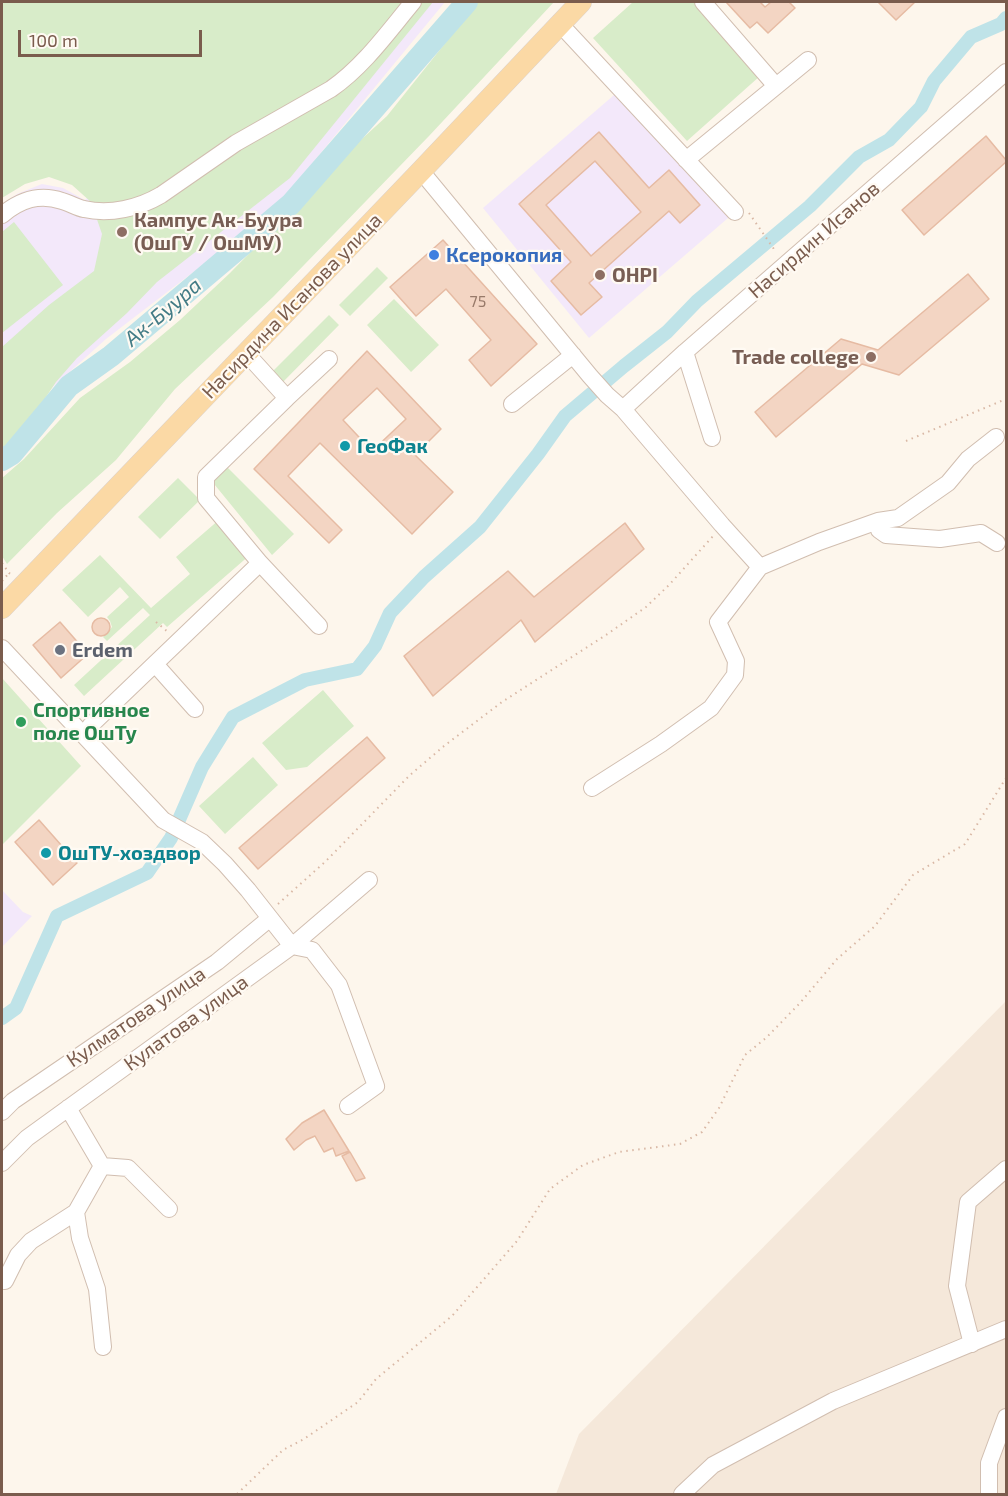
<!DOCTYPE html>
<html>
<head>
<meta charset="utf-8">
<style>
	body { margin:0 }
	#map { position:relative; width:1008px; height:1496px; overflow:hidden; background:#fdf6ec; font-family:"Exo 2",sans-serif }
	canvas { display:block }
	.frame { position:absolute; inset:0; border:3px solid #7a5c4d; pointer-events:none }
	.scale { position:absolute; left:18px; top:30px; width:184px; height:27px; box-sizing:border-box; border:3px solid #7a5c4d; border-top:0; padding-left:8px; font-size:18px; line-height:21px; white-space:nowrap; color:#7a5c4d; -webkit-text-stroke:4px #fffaf3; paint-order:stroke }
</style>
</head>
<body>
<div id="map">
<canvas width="1008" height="1496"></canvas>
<div class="frame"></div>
<div class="scale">100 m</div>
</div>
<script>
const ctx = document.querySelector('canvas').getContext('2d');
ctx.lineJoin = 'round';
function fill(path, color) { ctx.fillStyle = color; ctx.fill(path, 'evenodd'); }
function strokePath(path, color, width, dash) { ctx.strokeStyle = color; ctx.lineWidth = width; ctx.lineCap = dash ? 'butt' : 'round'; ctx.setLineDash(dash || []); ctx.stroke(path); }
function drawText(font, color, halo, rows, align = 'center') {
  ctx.font = font + ' "Exo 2",sans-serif'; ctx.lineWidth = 4.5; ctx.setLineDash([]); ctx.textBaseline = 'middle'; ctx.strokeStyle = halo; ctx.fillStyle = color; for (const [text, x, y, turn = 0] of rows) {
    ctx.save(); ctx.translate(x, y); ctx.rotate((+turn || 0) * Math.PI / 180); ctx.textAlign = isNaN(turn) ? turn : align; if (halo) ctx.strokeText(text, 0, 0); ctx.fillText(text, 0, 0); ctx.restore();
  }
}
fill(new Path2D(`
	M 1006,1001 L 1006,1494 L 556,1494 L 579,1434 Z`), '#f5e8da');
fill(new Path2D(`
	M 328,2 L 445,2 L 282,200 L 209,260 L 106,339 L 2,433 L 2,204 L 17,194 L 42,184 L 63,188 L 85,200 L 162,122 Z
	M 621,89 L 735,212 L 589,338 L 483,208 Z
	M 2,890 L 23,912 L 32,916 L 2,947 Z`), '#f3e8fa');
fill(new Path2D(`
	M 2,2 L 433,2 L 290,178 L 157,282 L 127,313 L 77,358 L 56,382 L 18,439 L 2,451 L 2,347 L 49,305 L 94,271 L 102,234 L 91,202 L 72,185 L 49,177 L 25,184 L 2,198 Z
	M 478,2 L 554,2 L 429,136 L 273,297 L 175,389 L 116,460 L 57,513 L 7,564 L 2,556 L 2,478 L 24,459 L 80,398 L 130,362 L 180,320 L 230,273 L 280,222 L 319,178 L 387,116 Z
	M 633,2 L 697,2 L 760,76 L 687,141 L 593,38 Z
	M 14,222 L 63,285 L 2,333 L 2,232 Z
	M 377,267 L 388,278 L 350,316 L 339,305 Z
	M 394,299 L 439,345 L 411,372 L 367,325 Z
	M 329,315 L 339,325 L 282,383 L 272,372 Z
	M 224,464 L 294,534 L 272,555 L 210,479 Z
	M 178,478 L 200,500 L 160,539 L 138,517 Z
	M 220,519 L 251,554 L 167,627 L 163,623 L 84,696 L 74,685 L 150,615 L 143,608 L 107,641 L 103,637 L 112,627 L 110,621 L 107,617 L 129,597 L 120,587 L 88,617 L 62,590 L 100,555 L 151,608 L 190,574 L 176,557 Z
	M 2,678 L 81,766 L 2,845 Z
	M 323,690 L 354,726 L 307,767 L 286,770 L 262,743 Z
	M 253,757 L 278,785 L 225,834 L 199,806 Z`), '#d8ecc9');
strokePath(new Path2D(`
	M 2,1018 L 16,1008 L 57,916 L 147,873 L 171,838 L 202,767 L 233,717 L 305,680 L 357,669 L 375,646 L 390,613 L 424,577 L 480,527 L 538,454 L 565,416 L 624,366 L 667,332 L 697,301 L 810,206 L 859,157 L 889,140 L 921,107 L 934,81 L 971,37 L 1001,24 L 1006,18`), '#bfe3e8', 14);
strokePath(new Path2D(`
	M 2,460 L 12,454 L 69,386 L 111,356 L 291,204 L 467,2`), '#bfe3e8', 22);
const building = new Path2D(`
	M 726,2 L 760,2 L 765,7 L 771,2 L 789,2 L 795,8 L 768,33 L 757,22 L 750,28 Z
	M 878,2 L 915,2 L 896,20 Z
	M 599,132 L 649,188 L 669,170 L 700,205 L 680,223 L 669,211 L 589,283 L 602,297 L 581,315 L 551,281 L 571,262 L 519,204 ZM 595,161 L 641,212 L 591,256 L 546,205 Z
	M 986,136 L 1006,160 L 1006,162 L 924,235 L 902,210 Z
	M 443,240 L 537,344 L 491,386 L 469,360 L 491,340 L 446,289 L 416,316 L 390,287 Z
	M 968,274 L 989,299 L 899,375 L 862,364 L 776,437 L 755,412 L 841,339 L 878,350 Z
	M 367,351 L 441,429 L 415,455 L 453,492 L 412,534 L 320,443 L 288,476 L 342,530 L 329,543 L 254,469 ZM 377,388 L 406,419 L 372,451 L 343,420 Z
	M 625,523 L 644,549 L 535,642 L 521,620 L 433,696 L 404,656 L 508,571 L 534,597 Z
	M92 627a9 9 0 1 1 18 0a9 9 0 1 1-18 0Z
	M 60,622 L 88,654 L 61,678 L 33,645 Z
	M 367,737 L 385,758 L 258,869 L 239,848 Z
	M 39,820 L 77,863 L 53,885 L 15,842 Z
	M 324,1110 L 349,1151 L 336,1156 L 333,1148 L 324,1152 L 315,1136 L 306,1140 L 294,1150 L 286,1139 L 302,1123 Z
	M 350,1152 L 365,1178 L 356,1181 L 342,1156 Z`);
fill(building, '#f3d5c3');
strokePath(building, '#e6bba3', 1.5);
const minor = new Path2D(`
	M 703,2 L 776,86
	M 560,24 L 735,212
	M 686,160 L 808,60
	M 421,171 L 590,376 L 607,395 L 623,409 L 722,525 L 760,567
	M 2,215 C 20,200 39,193 62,201 C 70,203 77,208 84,209 C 110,215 139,208 161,195 L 236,143 L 331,89 C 364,66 388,32 413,2
	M 685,352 L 712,438
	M 246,353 L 287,398
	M 512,404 L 573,355
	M 623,409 L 685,352 L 1006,72
	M 878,521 L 879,530 L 886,535 L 940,539 L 981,533 L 997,543
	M 319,626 L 260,563 L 206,498 L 206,477 L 287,398 L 329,359
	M 2,648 L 163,820 L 202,842 L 225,864 L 248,890 L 292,946 L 312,950 L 339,985 L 376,1086 L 348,1106
	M 155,664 L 195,709
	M 90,726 L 260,563
	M 592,788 L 661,744 L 711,708 L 735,675 L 736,661 L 718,622 L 760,567 L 819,542 L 878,521 L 898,518 L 948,483 L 968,459 L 996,437
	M 68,1108 L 102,1166 L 76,1212 L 80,1238 L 97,1289 L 103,1347
	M 2,1112 L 13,1101 L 217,962 L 269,919
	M 2,1163 L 27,1138 L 292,946 L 369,880
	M 102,1166 L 128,1168 L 169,1209
	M 5,1281 L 18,1255 L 31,1241 L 76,1212
	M 972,1344 L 957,1286 L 968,1202 L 1006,1169
	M 682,1494 L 713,1465 L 833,1401 L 1006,1329
	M 989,1494 L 989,1463 L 1006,1417`);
const major = new Path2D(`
	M 2,608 L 421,171 L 581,2`);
strokePath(minor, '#d1beb0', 18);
strokePath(major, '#dad1cd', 22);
strokePath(new Path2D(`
	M 749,213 L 776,252
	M 906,441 L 1006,399
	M 2,563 L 9,573 L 13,575
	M 2,581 L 9,573
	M 156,622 L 168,632
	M 278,904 L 326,861 L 410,775 L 444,746 L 502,702 L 606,635 L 646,607 L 669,585 L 714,535
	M 237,1494 L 283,1450 L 304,1439 L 358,1402 L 376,1379 L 452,1316 L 517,1241 L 550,1189 L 583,1165 L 619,1152 L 680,1144 L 702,1132 L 719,1108 L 745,1055 L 767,1037 L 800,1003 L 837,959 L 875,926 L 913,875 L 965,844 L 1006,778`), '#d9b8a5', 2, [1.5, 4.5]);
strokePath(minor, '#fff', 16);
strokePath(major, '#fbd9a5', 21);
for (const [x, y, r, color] of [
	[122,232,6,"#8d6e63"],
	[434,255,6,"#3f7fe0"],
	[600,275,6,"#8d6e63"],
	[871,357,6,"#8d6e63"],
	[345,446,6,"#0f9aa8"],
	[60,650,6,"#6b7280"],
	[21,722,6,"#2e9e5b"],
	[46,853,6,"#0f9aa8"]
]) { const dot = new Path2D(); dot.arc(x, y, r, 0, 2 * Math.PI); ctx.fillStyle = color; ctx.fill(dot); strokePath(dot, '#fffaf3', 2); }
drawText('16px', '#987a6a', null, [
	["75",478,302]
]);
drawText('bold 20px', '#785e54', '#fffaf3', [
	["Кампус Ак-Буура",134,220],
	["(ОшГУ / ОшМУ)",134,243],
	["OHPI",612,275],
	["Trade college",859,357,"right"]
], 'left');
drawText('20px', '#7a5c4d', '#fffaf3', [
	["Насирдин Исанов",814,240,-41],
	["Насирдина Исанова улица",292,306,-46],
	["Кулматова улица",136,1017,-34],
	["Кулатова улица",186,1023,-36]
]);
drawText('bold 20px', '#366cbe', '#fffaf3', [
	["Ксерокопия",446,255]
], 'left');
drawText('bold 20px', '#0d838f', '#fffaf3', [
	["ГеоФак",357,446],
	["ОшТУ-хоздвор",58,853]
], 'left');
drawText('bold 20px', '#5b616d', '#fffaf3', [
	["Erdem",72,650]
], 'left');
drawText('bold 20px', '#27864d', '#fffaf3', [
	["Спортивное",33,710],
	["поле ОшТу",33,733]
], 'left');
drawText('italic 21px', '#437c86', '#fffaf3', [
	["Ак-Буура",163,312,-40]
]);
</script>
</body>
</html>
